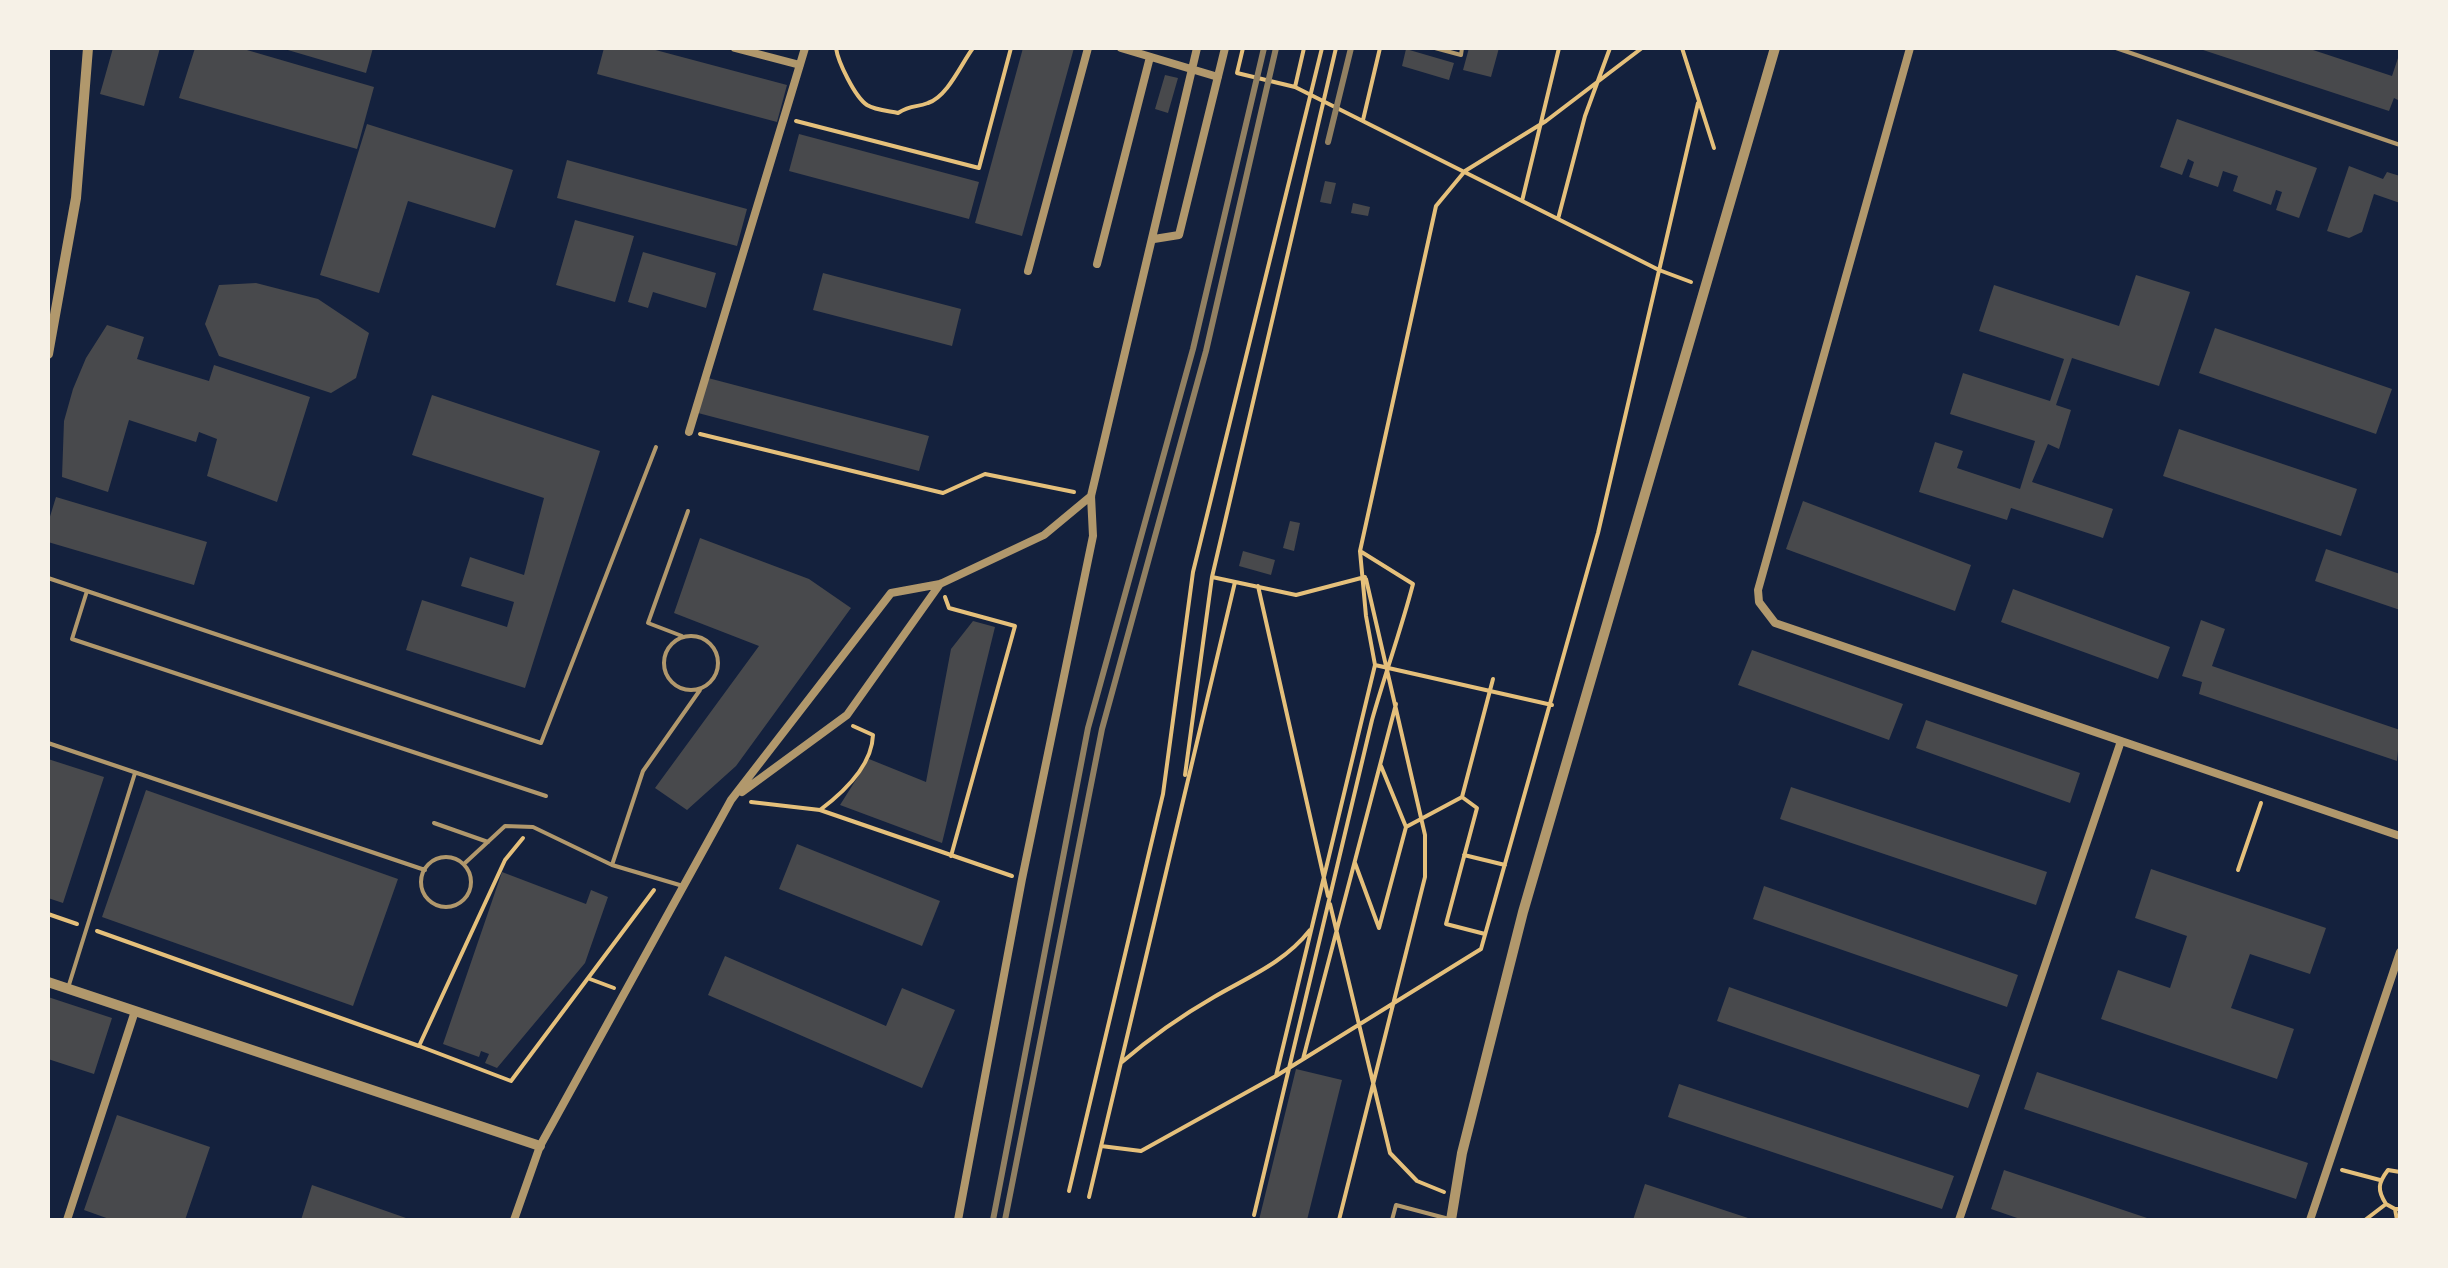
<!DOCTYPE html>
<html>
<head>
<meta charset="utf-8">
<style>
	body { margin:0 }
	#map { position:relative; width:2448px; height:1268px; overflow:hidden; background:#14213d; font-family:"Archivo Narrow",sans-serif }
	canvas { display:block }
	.frame { position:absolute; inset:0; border:50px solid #f6f1e7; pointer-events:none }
</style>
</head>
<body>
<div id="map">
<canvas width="2448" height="1268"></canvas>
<div class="frame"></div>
</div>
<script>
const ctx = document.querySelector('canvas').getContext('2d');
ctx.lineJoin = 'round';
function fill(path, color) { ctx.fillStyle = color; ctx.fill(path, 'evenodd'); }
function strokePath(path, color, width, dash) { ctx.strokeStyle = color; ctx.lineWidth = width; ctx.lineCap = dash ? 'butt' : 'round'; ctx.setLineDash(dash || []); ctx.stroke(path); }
fill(new Path2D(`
	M 113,48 L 160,48 L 144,106 L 100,94 Z
	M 195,48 L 240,48 L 374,87 L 357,149 L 179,98 Z
	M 281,48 L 373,48 L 366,73 Z
	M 604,48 L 648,48 L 787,85 L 777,122 L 597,74 Z
	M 1023,48 L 1074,48 L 1022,236 L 975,223 Z
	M 1469,48 L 1499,48 L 1491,77 L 1463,70 Z
	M 2307,48 L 2392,76 L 2400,52 L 2400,101 L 2394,98 L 2389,111 L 2200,49 Z
	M 1406,49 L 1454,63 L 1449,80 L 1402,66 Z
	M 1165,75 L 1178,78 L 1168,113 L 1155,109 Z
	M 2177,119 L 2317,168 L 2299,218 L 2276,210 L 2282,192 L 2276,190 L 2271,205 L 2233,191 L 2238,176 L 2223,171 L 2218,187 L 2189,177 L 2194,162 L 2188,159 L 2182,175 L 2160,167 Z
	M 367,124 L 513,170 L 495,228 L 408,201 L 379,293 L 320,275 Z
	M 799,134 L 979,182 L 969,219 L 789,171 Z
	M 567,160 L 747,209 L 737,246 L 557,198 Z
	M 2349,166 L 2383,179 L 2387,172 L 2400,176 L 2400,203 L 2374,194 L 2362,232 L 2349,238 L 2327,231 Z
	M 1325,181 L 1336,183 L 1331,204 L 1320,202 Z
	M 1353,203 L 1370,207 L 1368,216 L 1351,213 Z
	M 575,220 L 634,236 L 615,302 L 556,285 Z
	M 643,252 L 716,273 L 706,308 L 653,292 L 648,308 L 628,302 Z
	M 823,273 L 961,309 L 952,346 L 813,310 Z
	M 2136,275 L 2190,292 L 2159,386 L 2072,358 L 2056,405 L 2071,410 L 2059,449 L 2048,444 L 2032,482 L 2113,509 L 2103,538 L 2011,508 L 2007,520 L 1919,492 L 1935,442 L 1963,451 L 1957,468 L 2020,489 L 2035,441 L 1950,414 L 1963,373 L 2050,401 L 2064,359 L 1979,331 L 1994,285 L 2119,326 Z
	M 256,283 L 318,299 L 369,333 L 356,378 L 331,393 L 219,356 L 205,324 L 219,285 Z
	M 107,325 L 144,337 L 137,359 L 209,381 L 214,365 L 310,397 L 277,502 L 207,476 L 217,439 L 199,432 L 196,442 L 129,420 L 108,492 L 62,477 L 64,421 L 73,389 L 86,358 Z
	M 2215,328 L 2392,389 L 2376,434 L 2199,373 Z
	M 708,378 L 929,436 L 919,471 L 698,413 Z
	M 432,395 L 600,451 L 525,688 L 406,650 L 422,600 L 507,627 L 514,602 L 461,586 L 470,557 L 524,575 L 544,498 L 412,455 Z
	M 2179,429 L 2357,489 L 2341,536 L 2163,476 Z
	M 56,497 L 207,542 L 194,585 L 48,542 L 48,523 Z
	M 1803,501 L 1971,565 L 1955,611 L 1786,549 Z
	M 1290,521 L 1300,523 L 1294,551 L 1283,548 Z
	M 700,538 L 809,579 L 851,608 L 736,766 L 687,810 L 655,788 L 759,646 L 674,613 Z
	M 2326,549 L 2400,574 L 2400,610 L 2315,581 Z
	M 1243,551 L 1275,560 L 1271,575 L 1239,566 Z
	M 2013,589 L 2170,647 L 2158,679 L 2001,622 Z
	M 2201,620 L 2225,629 L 2212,666 L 2400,730 L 2397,761 L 2199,694 L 2202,682 L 2182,676 Z
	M 973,621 L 995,627 L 942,843 L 840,805 L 869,759 L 926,782 L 951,649 Z
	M 1752,650 L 1903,704 L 1889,740 L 1738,685 Z
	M 1926,720 L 2080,773 L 2070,803 L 1916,748 Z
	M 48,759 L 104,777 L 63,903 L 48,898 Z
	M 1791,787 L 2047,872 L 2036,905 L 1780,819 Z
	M 146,790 L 398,879 L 353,1006 L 102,917 Z
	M 797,844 L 940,901 L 922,946 L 779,889 Z
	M 2151,869 L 2326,928 L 2310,974 L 2250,954 L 2231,1008 L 2294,1029 L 2277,1079 L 2101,1019 L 2118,970 L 2170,988 L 2187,936 L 2135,918 Z
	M 502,872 L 586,904 L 591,890 L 608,897 L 585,963 L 497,1068 L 485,1063 L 489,1054 L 481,1051 L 479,1057 L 443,1044 Z
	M 1764,886 L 2018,975 L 2007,1007 L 1753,919 Z
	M 725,956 L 886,1026 L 902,988 L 955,1010 L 922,1088 L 708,995 Z
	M 1729,987 L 1980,1075 L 1968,1108 L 1717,1021 Z
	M 48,997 L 112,1018 L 94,1074 L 48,1059 Z
	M 1296,1069 L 1342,1080 L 1307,1220 L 1259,1220 Z
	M 2037,1072 L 2308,1163 L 2296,1199 L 2024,1109 Z
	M 1679,1084 L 1954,1176 L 1942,1209 L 1668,1117 Z
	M 117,1115 L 210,1147 L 185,1220 L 112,1220 L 84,1210 Z
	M 2004,1170 L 2150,1219 L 2150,1220 L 2023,1220 L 1991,1209 Z
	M 1645,1184 L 1751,1219 L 1751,1220 L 1633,1220 Z
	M 312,1185 L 406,1218 L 405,1220 L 301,1220 Z`), '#48494c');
strokePath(new Path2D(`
	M 836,48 C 838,62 855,97 867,105 C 875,110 889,111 898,113 C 912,104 916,108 928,103 C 948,96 961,64 973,48
	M 1243,48 L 1237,73 L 1295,87
	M 1304,48 L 1295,87 L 1558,219 L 1585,116 L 1610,48
	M 1682,48 L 1714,148
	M 1363,120 L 1380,48
	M 796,121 L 979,168 L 1011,48
	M 1522,201 L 1559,48
	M 1558,219 L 1659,270 L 1691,282
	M 700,434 L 943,493 L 985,474 L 1074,492
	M 1212,577 L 1336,48
	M 1258,586 L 1328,896
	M 945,597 L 949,608 L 1015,626 L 951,856
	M 1375,665 L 1552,705
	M 853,726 L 873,735 C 872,766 844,792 820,810 L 1012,876
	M 1381,766 L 1406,827
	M 1185,775 L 1212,577 L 1296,595 L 1365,577
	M 751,802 L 820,810
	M 1464,855 L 1505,865
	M 1355,863 L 1379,928 L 1406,827 L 1462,797
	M 2238,870 L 2261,803
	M 1330,904 L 1390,1153 L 1417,1181 L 1444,1192
	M 48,914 L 77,924
	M 97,931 L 419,1046 L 505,860 L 523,838
	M 1485,934 L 1446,924 L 1477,808 L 1462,797 L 1493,679
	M 590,979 L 614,988
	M 419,1046 L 511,1081 L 654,890
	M 1303,1059 L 1396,704
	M 1122,1062 C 1150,1038 1181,1016 1214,997 C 1248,977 1284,963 1310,930
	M 1276,1076 L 1375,665 L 1366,616 L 1360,551 L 1436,206 L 1465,171 L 1546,121 L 1642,48
	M 1101,1146 L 1141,1151 L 1276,1076 L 1481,949 L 1598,533 L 1698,103
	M 2342,1170 L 2380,1180
	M 1069,1191 L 1163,794 L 1193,572 L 1322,48
	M 1089,1197 L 1235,582
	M 2386,1204 C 2377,1190 2378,1183 2388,1170 L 2400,1172
	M 1254,1215 L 1372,720 C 1385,674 1401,630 1413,584 L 1360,551
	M 1339,1220 L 1425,877 L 1425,835 L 1366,579
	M 2365,1220 L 2386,1204 L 2395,1209
	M 2397,1220 L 2395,1209 L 2400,1209`), '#e5c07b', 4);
strokePath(new Path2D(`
	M 1435,48 L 1461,55 L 1462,48
	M 2116,48 L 2400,145
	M 48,578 L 541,743 L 656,447
	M 87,591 L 72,639 L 546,796
	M 682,636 L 648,623 L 688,511
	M664 663a27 27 0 1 1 54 0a27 27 0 1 1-54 0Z
	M 48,743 L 425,870
	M 434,823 L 488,842
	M421 882a25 25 0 1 1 50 0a25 25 0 1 1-50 0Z
	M 465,863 L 505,826 L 533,827 L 612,865 L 683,886
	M 612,865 L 643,771 L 700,690
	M 68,988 L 135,773
	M 1392,1220 L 1396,1205 L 1449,1219`), '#b1986c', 4);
strokePath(new Path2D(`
	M 735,48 L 800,65
	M 1121,48 L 1218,77
	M 1910,48 L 1758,590 L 1759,602 L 1775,623 L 2400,836
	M 1154,239 L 1179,235 L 1225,48
	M 1097,264 L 1150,57
	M 1028,271 L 1088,48
	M 689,432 L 805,48
	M 742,792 L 847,715 L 940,584
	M 67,1220 L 135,1011
	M 514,1220 L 540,1146 L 731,800 L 891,593 L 940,584 L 1044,535 L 1091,496
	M 958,1220 L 1022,879 L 1093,536 L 1091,496 L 1197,48
	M 1959,1220 L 2121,741
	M 2310,1220 L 2400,952`), '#b1986c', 8);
strokePath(new Path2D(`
	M 48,354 L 76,198 L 88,48
	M 48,982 L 540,1146
	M 1451,1220 L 1462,1153 L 1523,912 L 1775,48`), '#b1986c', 10);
strokePath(new Path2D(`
	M 1328,142 L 1351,48
	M 993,1220 L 1088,728 L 1193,349 L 1264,48
	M 1005,1220 L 1102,729 L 1206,351 L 1276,48`), '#918062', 6);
</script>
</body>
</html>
